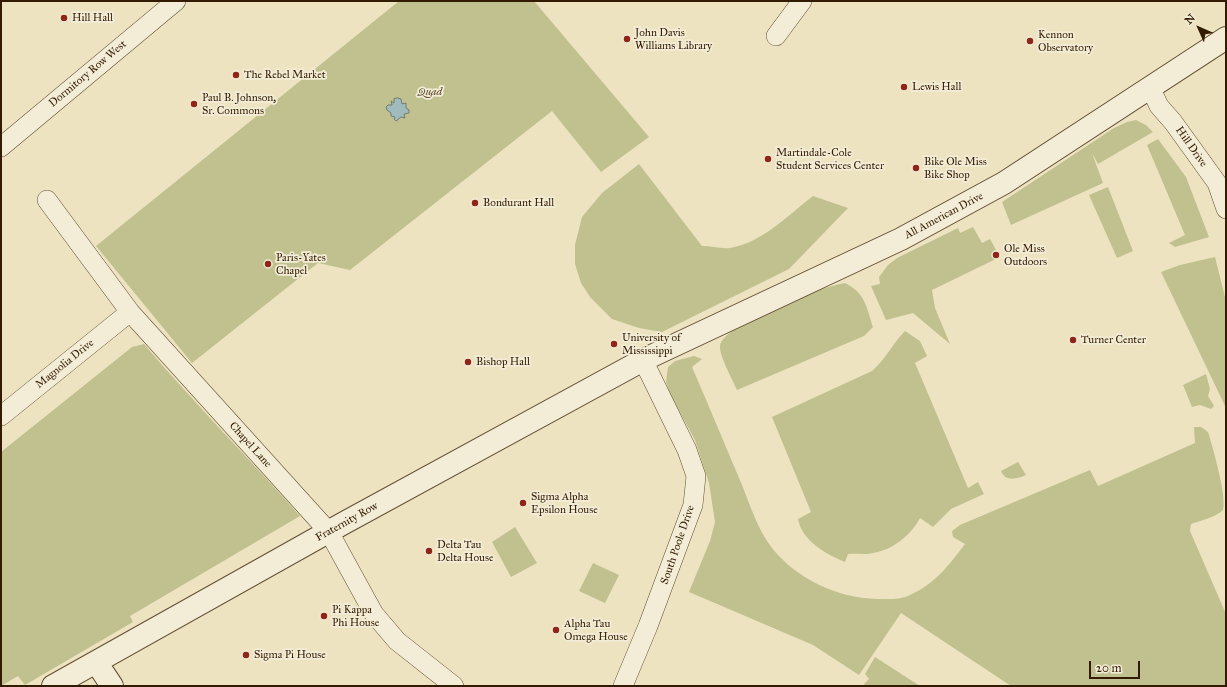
<!DOCTYPE html>
<html>
<head>
<meta charset="utf-8">
<style>
	body { margin:0 }
	#map { position:relative; width:1227px; height:687px; overflow:hidden; background:#ede3c1; font-family:"IM FELL Great Primer",serif }
	canvas { display:block }
	.frame { position:absolute; inset:0; border:2px solid #331b01; pointer-events:none }
	.north { position:absolute; left:1179px; top:8px; width:40px; height:40px; -webkit-text-stroke:3px #f3edd7; paint-order:stroke; rotate:315deg; font-size:11px; font-weight:700; line-height:16px; text-align:center; color:#331b01 }
	.north::after { content:''; display:block; margin:auto; width:14px; height:18px; background:#331b01; clip-path:polygon(50% 0,100% 100%,50% 72%,0 100%) }
	.scale { position:absolute; left:1089px; top:661px; width:51px; height:18px; box-sizing:border-box; border:2px solid #331b01; border-top:0; padding-left:5px; font-size:12px; line-height:14px; white-space:nowrap; color:#331b01; -webkit-text-stroke:3px #f3edd7; paint-order:stroke }
</style>
</head>
<body>
<div id="map">
<canvas width="1227" height="687"></canvas>
<div class="frame"></div>
<div class="north">N</div>
<div class="scale">20 m</div>
</div>
<script>
const ctx = document.querySelector('canvas').getContext('2d');
ctx.lineJoin = 'round';
function fill(path, color) { ctx.fillStyle = color; ctx.fill(path, 'evenodd'); }
function strokePath(path, color, width, dash) { ctx.strokeStyle = color; ctx.lineWidth = width; ctx.lineCap = dash ? 'butt' : 'round'; ctx.setLineDash(dash || []); ctx.stroke(path); }
function drawText(font, color, halo, rows, align = 'center') {
  ctx.font = font + ' "IM FELL Great Primer",serif'; ctx.lineWidth = 3.5; ctx.setLineDash([]); ctx.textBaseline = 'middle'; ctx.strokeStyle = halo; ctx.fillStyle = color; for (const [text, x, y, turn = 0] of rows) {
    ctx.save(); ctx.translate(x, y); ctx.rotate((+turn || 0) * Math.PI / 180); ctx.textAlign = isNaN(turn) ? turn : align; if (halo) ctx.strokeText(text, 0, 0); ctx.fillText(text, 0, 0); ctx.restore();
  }
}
fill(new Path2D(`
	M 399,1 L 534,1 L 649,137 L 601,172 L 552,111 L 350,270 L 318,263 L 192,363 L 96,246 Z
	M 1136,120 L 1146,125 L 1153,132 L 1098,164 L 1092,153 L 1103,183 L 1011,225 L 1002,202 L 1114,128 L 1127,122 Z
	M 1158,139 L 1186,177 L 1209,237 L 1175,247 L 1169,243 L 1185,235 L 1147,145 Z
	M 639,164 L 702,246 C 711,246 721,249 730,248 C 762,243 788,215 813,196 L 848,208 L 789,269 L 662,332 L 639,328 L 612,319 L 590,297 L 581,283 L 575,264 L 575,245 L 582,217 L 602,193 Z
	M 1108,187 L 1133,251 L 1117,258 L 1089,195 Z
	M 973,227 L 982,243 L 990,239 L 1000,257 L 932,290 L 935,308 L 950,344 L 913,313 L 886,320 L 871,286 L 880,284 L 879,277 L 888,265 L 897,258 L 958,228 L 960,233 Z
	M 1215,257 L 1226,301 L 1226,408 L 1161,272 L 1180,265 Z
	M 845,283 C 866,294 866,306 873,327 L 864,336 L 737,390 C 733,381 719,355 720,346 C 721,339 728,334 734,330 C 769,314 808,290 845,283 Z
	M 905,331 L 920,341 L 927,356 L 915,363 L 968,488 L 978,482 L 984,494 L 951,509 L 933,527 L 920,518 C 911,535 893,550 873,553 C 865,555 856,553 848,554 L 845,562 C 826,554 802,541 798,519 L 811,512 L 772,417 L 872,371 C 886,359 892,344 905,331 Z
	M 144,344 C 194,403 249,458 300,516 L 130,616 L 133,622 L 25,685 L 18,676 L 1,686 L 1,452 L 132,347 Z
	M 694,356 L 702,359 L 692,367 C 709,406 725,445 742,485 C 750,505 758,530 772,548 C 797,579 837,598 877,599 C 889,599 900,600 910,595 C 935,584 949,565 965,544 L 953,537 L 952,531 L 960,525 L 1090,470 L 1098,486 L 1195,443 L 1194,427 L 1201,427 L 1208,432 C 1213,448 1227,497 1223,510 C 1216,517 1200,521 1191,524 L 1190,531 L 1226,614 L 1226,686 L 1011,686 L 901,613 L 859,675 L 813,645 L 689,592 L 710,541 L 715,522 L 709,483 L 695,440 L 670,394 L 666,382 L 668,367 L 675,361 Z
	M 1206,374 L 1210,389 L 1208,396 L 1214,406 L 1211,409 L 1200,405 L 1192,407 L 1183,385 Z
	M 1018,462 L 1026,475 C 1017,479 1005,482 1001,471 Z
	M 515,527 L 537,563 L 511,577 L 492,542 Z
	M 593,563 L 619,575 L 605,603 L 579,591 Z
	M 875,657 L 920,686 L 866,686 L 864,684 L 869,679 L 865,674 Z`), '#c0c18e');
const water = new Path2D(`
	M 398,98 L 401,99 L 402,104 L 406,103 L 406,108 L 409,110 L 409,113 L 404,114 L 405,118 L 401,117 L 396,121 L 394,119 L 395,117 L 391,116 L 391,113 L 387,110 L 386,107 L 388,105 L 392,105 L 391,101 L 394,103 L 394,99 Z`);
fill(water, '#9fbbbe');
strokePath(water, '#747b72', 1);
const minor = new Path2D(`
	M 776,36 L 802,1
	M 1150,87 L 1159,106 L 1173,122 L 1217,183 L 1226,209
	M 1,147 L 176,1
	M 47,200 L 130,312 L 329,532 L 374,614 L 397,641 L 454,686
	M 1,416 L 130,312
	M 623,686 L 648,626 L 693,505 L 696,476 L 687,450 L 643,360`);
const tertiary = new Path2D(`
	M 96,662 L 112,686
	M 53,686 L 344,523 L 643,360 L 901,239 L 1004,183 L 1226,38`);
strokePath(minor, '#624d31', 20);
strokePath(tertiary, '#624d31', 24);
strokePath(minor, '#f3edd7', 19);
strokePath(tertiary, '#f3edd7', 22);
for (const [x, y, r, color] of [
	[64,18,4,"#8f2418"],
	[627,39,4,"#8f2418"],
	[1030,41,4,"#8f2418"],
	[236,75,4,"#8f2418"],
	[904,87,4,"#8f2418"],
	[194,104,4,"#8f2418"],
	[768,159,4,"#8f2418"],
	[916,168,4,"#8f2418"],
	[475,203,4,"#8f2418"],
	[996,255,4,"#8f2418"],
	[268,264,4,"#8f2418"],
	[1073,340,4,"#8f2418"],
	[614,344,4,"#8f2418"],
	[468,362,4,"#8f2418"],
	[523,503,4,"#8f2418"],
	[429,551,4,"#8f2418"],
	[324,616,4,"#8f2418"],
	[556,630,4,"#8f2418"],
	[246,655,4,"#8f2418"]
]) { const dot = new Path2D(); dot.arc(x, y, r, 0, 2 * Math.PI); ctx.fillStyle = color; ctx.fill(dot); strokePath(dot, '#f3edd7', 1.5); }
drawText('11px', '#331b01', '#f3edd7', [
	["Hill Hall",72,18],
	["John Davis",635,33],
	["Williams Library",635,46],
	["Kennon",1038,35],
	["Observatory",1038,48],
	["The Rebel Market",244,75],
	["Lewis Hall",912,87],
	["Paul B. Johnson,",202,98],
	["Sr. Commons",202,111],
	["Martindale-Cole",776,153],
	["Student Services Center",776,166],
	["Bike Ole Miss",924,162],
	["Bike Shop",924,175],
	["Bondurant Hall",483,203],
	["Ole Miss",1004,249],
	["Outdoors",1004,262],
	["Paris-Yates",276,258],
	["Chapel",276,271],
	["University of",622,338],
	["Mississippi",622,351],
	["Turner Center",1081,340],
	["Bishop Hall",476,362],
	["Sigma Alpha",531,497],
	["Epsilon House",531,510],
	["Delta Tau",437,545],
	["Delta House",437,558],
	["Pi Kappa",332,610],
	["Phi House",332,623],
	["Alpha Tau",564,624],
	["Omega House",564,637],
	["Sigma Pi House",254,655]
], 'left');
drawText('11px', '#331b01', '#f3edd7', [
	["Dormitory Row West",88,74,-40],
	["Hill Drive",1191,147,55],
	["All American Drive",944,216,-28],
	["Magnolia Drive",65,364,-39],
	["Chapel Lane",250,445,48],
	["Fraternity Row",347,522,-29],
	["South Poole Drive",678,545,-71]
]);
drawText('italic 11px', '#5d4d2b', '#f3edd7', [
	["Quad",430,92]
]);
</script>
</body>
</html>
